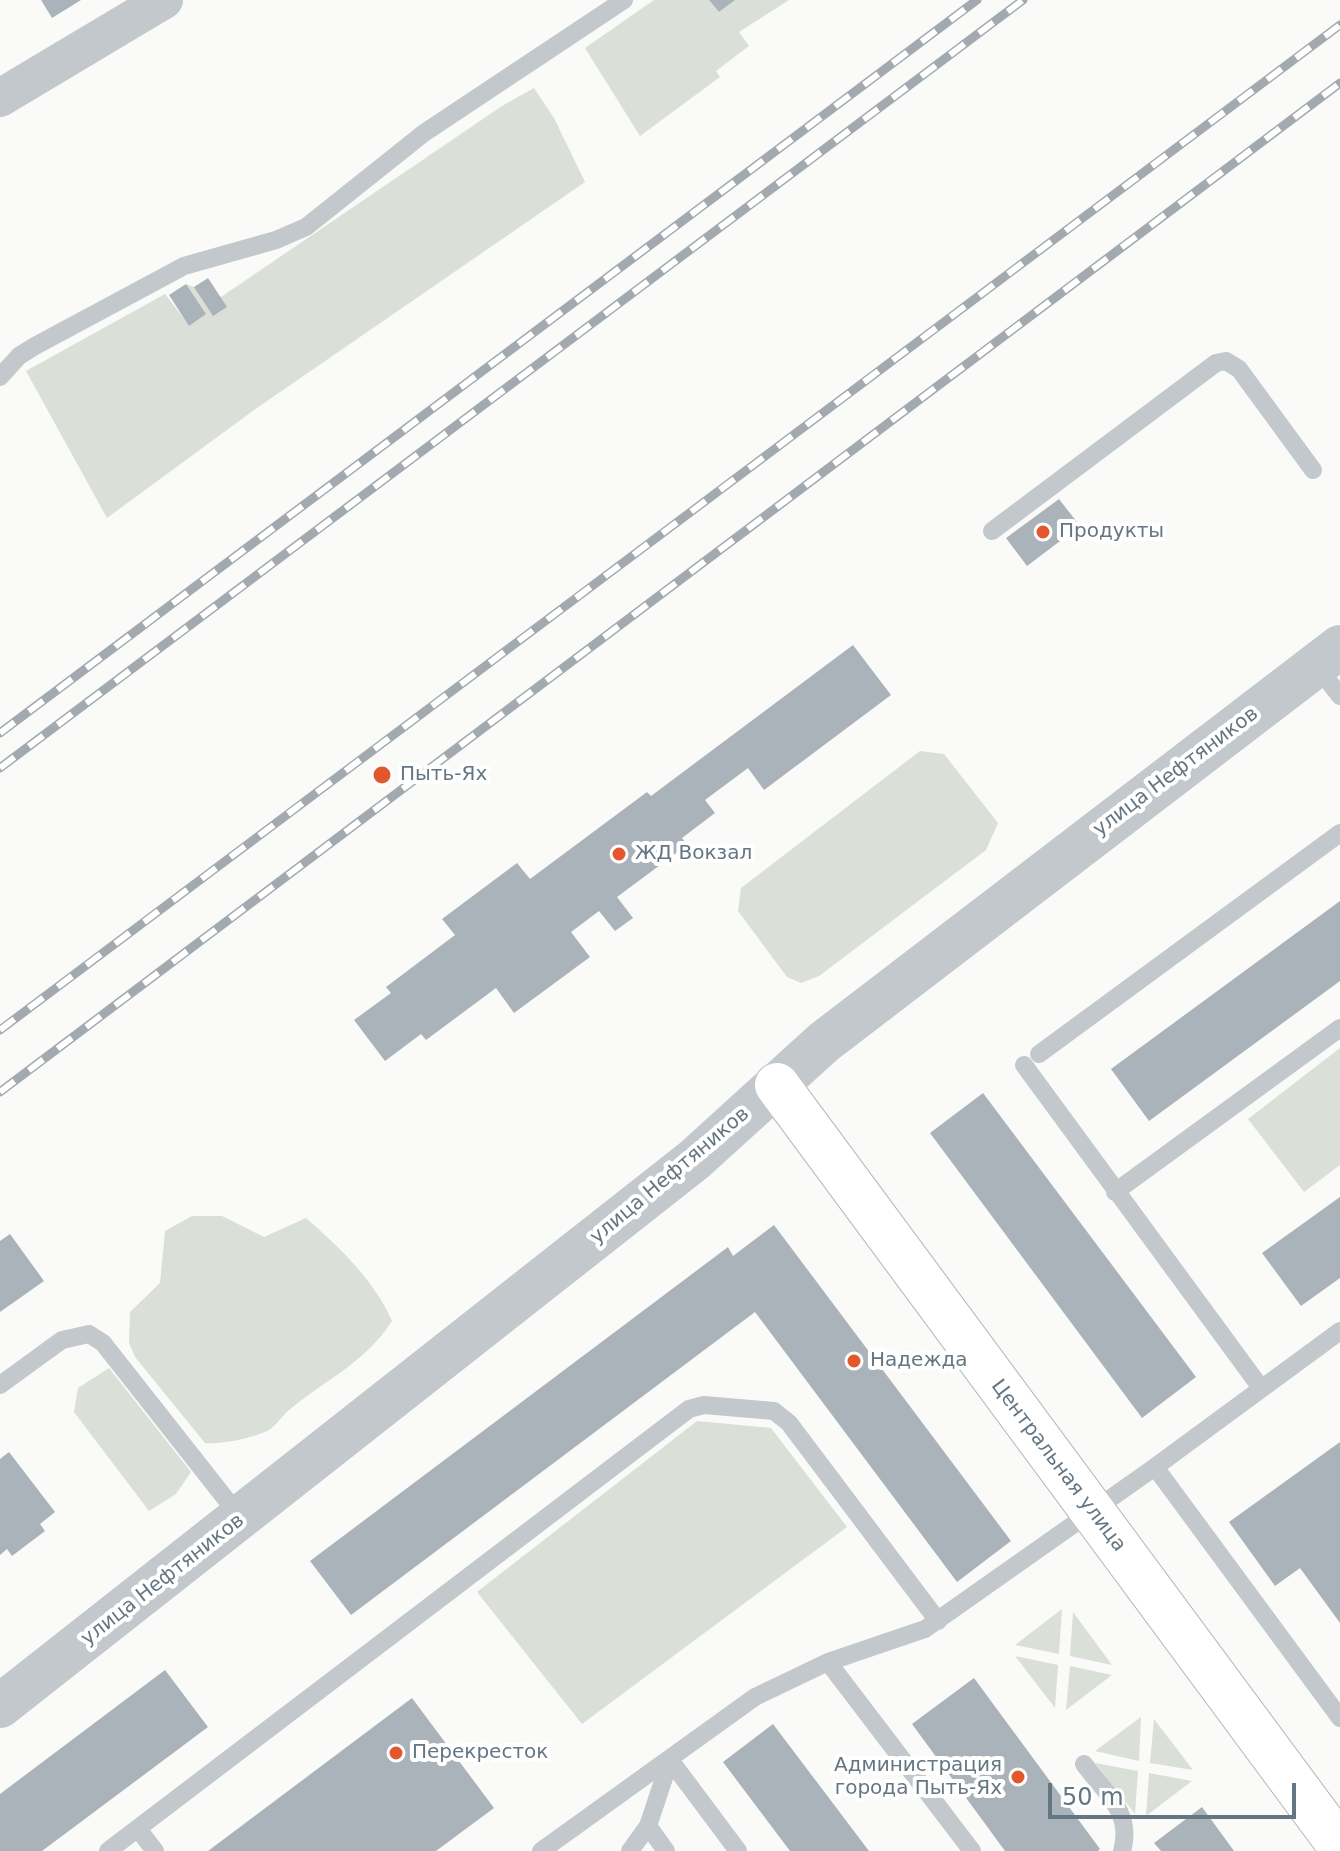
<!DOCTYPE html>
<html>
<head>
<meta charset="utf-8">
<style>
	body { margin:0 }
	#map { position:relative; width:1340px; height:1851px; overflow:hidden; background:#fafaf8; font-family:"DejaVu Sans",sans-serif }
	canvas { display:block }
	.scale { position:absolute; left:1048px; top:1783px; width:248px; height:36px; box-sizing:border-box; border:4px solid #657683; border-top:0; padding-left:10px; font-size:24px; line-height:28px; white-space:nowrap; color:#657683; -webkit-text-stroke:6px #fff; paint-order:stroke }
</style>
</head>
<body>
<div id="map">
<canvas width="1340" height="1851"></canvas>
<div class="scale">50 m</div>
</div>
<script>
const ctx = document.querySelector('canvas').getContext('2d');
ctx.lineJoin = 'round';
function fill(path, color) { ctx.fillStyle = color; ctx.fill(path, 'evenodd'); }
function strokePath(path, color, width, dash) { ctx.strokeStyle = color; ctx.lineWidth = width; ctx.lineCap = dash ? 'butt' : 'round'; ctx.setLineDash(dash || []); ctx.stroke(path); }
function drawText(font, color, halo, rows, align = 'center') {
  ctx.font = font + ' "DejaVu Sans",sans-serif'; ctx.lineWidth = 8; ctx.setLineDash([]); ctx.textBaseline = 'middle'; ctx.strokeStyle = halo; ctx.fillStyle = color; for (const [text, x, y, turn = 0] of rows) {
    ctx.save(); ctx.translate(x, y); ctx.rotate((+turn || 0) * Math.PI / 180); ctx.textAlign = isNaN(turn) ? turn : align; if (halo) ctx.strokeText(text, 0, 0); ctx.fillText(text, 0, 0); ctx.restore();
  }
}
fill(new Path2D(`
	M 654,0 L 709,0 L 719,12 L 734,0 L 789,0 L 739,32 L 749,46 L 716,71 L 720,77 L 640,136 L 585,48 Z
	M 534,88 L 554,118 L 585,182 L 254,410 L 107,518 L 26,371 L 165,294 L 189,325 L 205,314 L 186,284 L 221,297 L 502,106 Z
	M 920,751 L 944,754 L 998,823 L 986,850 L 819,976 L 801,983 L 787,977 L 738,911 L 741,888 Z
	M 1340,1048 L 1340,1165 L 1304,1192 L 1248,1119 Z
	M 192,1216 L 222,1216 L 264,1237 L 306,1218 C 338,1246 375,1281 392,1321 C 363,1365 327,1378 288,1411 C 281,1417 274,1429 265,1432 C 251,1438 219,1445 205,1443 L 135,1357 L 129,1343 L 130,1312 L 160,1283 L 165,1231 Z
	M 109,1368 L 191,1472 L 176,1494 L 149,1511 L 74,1412 L 78,1388 Z
	M 697,1421 L 771,1428 L 847,1527 L 582,1724 L 477,1592 Z
	M 1062,1609 L 1059,1654 L 1015,1645 Z
	M 1073,1612 L 1112,1665 L 1070,1656 Z
	M 1015,1656 L 1058,1665 L 1055,1708 Z
	M 1070,1666 L 1112,1675 L 1066,1710 Z
	M 1141,1717 L 1139,1761 L 1095,1751 Z
	M 1154,1719 L 1193,1770 L 1150,1763 Z
	M 1095,1763 L 1138,1771 L 1135,1814 Z
	M 1149,1773 L 1192,1781 L 1146,1816 Z`), '#dadfd7');
fill(new Path2D(`
	M 41,0 L 81,0 L 52,18 Z
	M 709,0 L 735,0 L 719,12 Z
	M 208,278 L 227,307 L 213,316 L 194,287 Z
	M 186,284 L 206,314 L 189,326 L 169,295 Z
	M 1059,499 L 1080,526 L 1027,566 L 1006,538 Z
	M 853,645 L 891,695 L 764,790 L 748,768 L 705,800 L 715,813 L 682,838 L 687,845 L 617,897 L 633,918 L 615,931 L 599,911 L 571,932 L 590,957 L 514,1013 L 496,988 L 426,1040 L 421,1034 L 385,1061 L 354,1020 L 391,993 L 386,987 L 455,935 L 442,919 L 517,863 L 530,879 L 647,792 L 651,796 Z
	M 1340,901 L 1340,981 L 1149,1121 L 1111,1069 Z
	M 983,1093 L 1196,1377 L 1142,1418 L 930,1133 Z
	M 1340,1197 L 1340,1278 L 1301,1306 L 1262,1253 Z
	M 774,1225 L 1011,1541 L 957,1582 L 755,1312 L 351,1615 L 310,1561 L 728,1247 L 733,1256 Z
	M 10,1234 L 44,1281 L 0,1312 L 0,1241 Z
	M 1340,1442 L 1340,1623 L 1300,1568 L 1275,1586 L 1229,1522 Z
	M 9,1452 L 55,1512 L 40,1524 L 45,1531 L 12,1556 L 7,1549 L 0,1555 L 0,1459 Z
	M 165,1670 L 208,1727 L 42,1851 L 0,1851 L 0,1794 Z
	M 974,1678 L 1100,1849 L 1098,1851 L 1005,1851 L 912,1724 Z
	M 412,1698 L 494,1808 L 436,1851 L 208,1851 Z
	M 773,1724 L 869,1851 L 790,1851 L 723,1762 Z
	M 1202,1807 L 1234,1851 L 1161,1851 L 1154,1843 Z`), '#aab3b9');
const secondary = new Path2D(`
	M 777,1085 L 1340,1846`);
strokePath(secondary, '#b3babf', 46);
strokePath(new Path2D(`
	M 0,377 L 19,356 L 35,346 L 184,266 L 276,240 L 306,227 L 424,133 L 624,0
	M 992,531 L 1216,363 L 1226,361 L 1239,369 L 1313,470
	M 1316,665 L 1340,696
	M 1039,1054 L 1340,833
	M 1024,1065 L 1261,1388
	M 1115,1192 L 1340,1028
	M 0,1385 L 62,1340 L 89,1334 L 103,1343 L 240,1517
	M 1155,1467 L 1340,1331
	M 828,1662 L 972,1851
	M 670,1760 L 738,1851
	M 1084,1764 C 1106,1794 1133,1813 1122,1851
	M 648,1826 L 666,1851
	M 138,1829 L 155,1851
	M 108,1851 L 689,1409 L 704,1405 L 774,1411 L 789,1423 L 938,1621
	M 541,1851 L 755,1697 L 828,1662 L 925,1629 L 1155,1467 L 1340,1718
	M 630,1851 L 648,1826 L 670,1760`), '#c3c8cc', 18);
strokePath(new Path2D(`
	M 0,98 L 164,0`), '#c3c8cc', 38);
strokePath(new Path2D(`
	M 0,1706 L 694,1160 L 824,1042 L 1340,647`), '#c3c8cc', 44);
strokePath(secondary, '#fff', 44);
const rail = new Path2D(`
	M 0,733 L 977,0
	M 0,768 L 1023,0
	M 0,1030 L 1340,25
	M 0,1092 L 1340,83`);
strokePath(rail, '#a2aab0', 9);
strokePath(rail, '#fff', 6, [18]);
for (const [x, y, r, color] of [
	[1043,532,8,"#e4572e"],
	[382,775,10,"#e4572e"],
	[619,854,8,"#e4572e"],
	[854,1361,8,"#e4572e"],
	[396,1753,8,"#e4572e"],
	[1018,1777,8,"#e4572e"]
]) { const dot = new Path2D(); dot.arc(x, y, r, 0, 2 * Math.PI); ctx.fillStyle = color; ctx.fill(dot); strokePath(dot, '#fff', 3); }
drawText('20px', '#657683', '#fff', [
	["Продукты",1059,532],
	["Пыть-Ях",400,775],
	["ЖД Вокзал",635,854],
	["Надежда",870,1361],
	["Перекресток",412,1753],
	["Администрация",1002,1766,"right"],
	["города Пыть-Ях",1002,1789,"right"]
], 'left');
drawText('20px', '#657683', '#fff', [
	["улица Нефтяников",1176,772,-37],
	["улица Нефтяников",670,1176,-40],
	["Центральная улица",1058,1466,53],
	["улица Нефтяников",163,1580,-38]
]);
</script>
</body>
</html>
